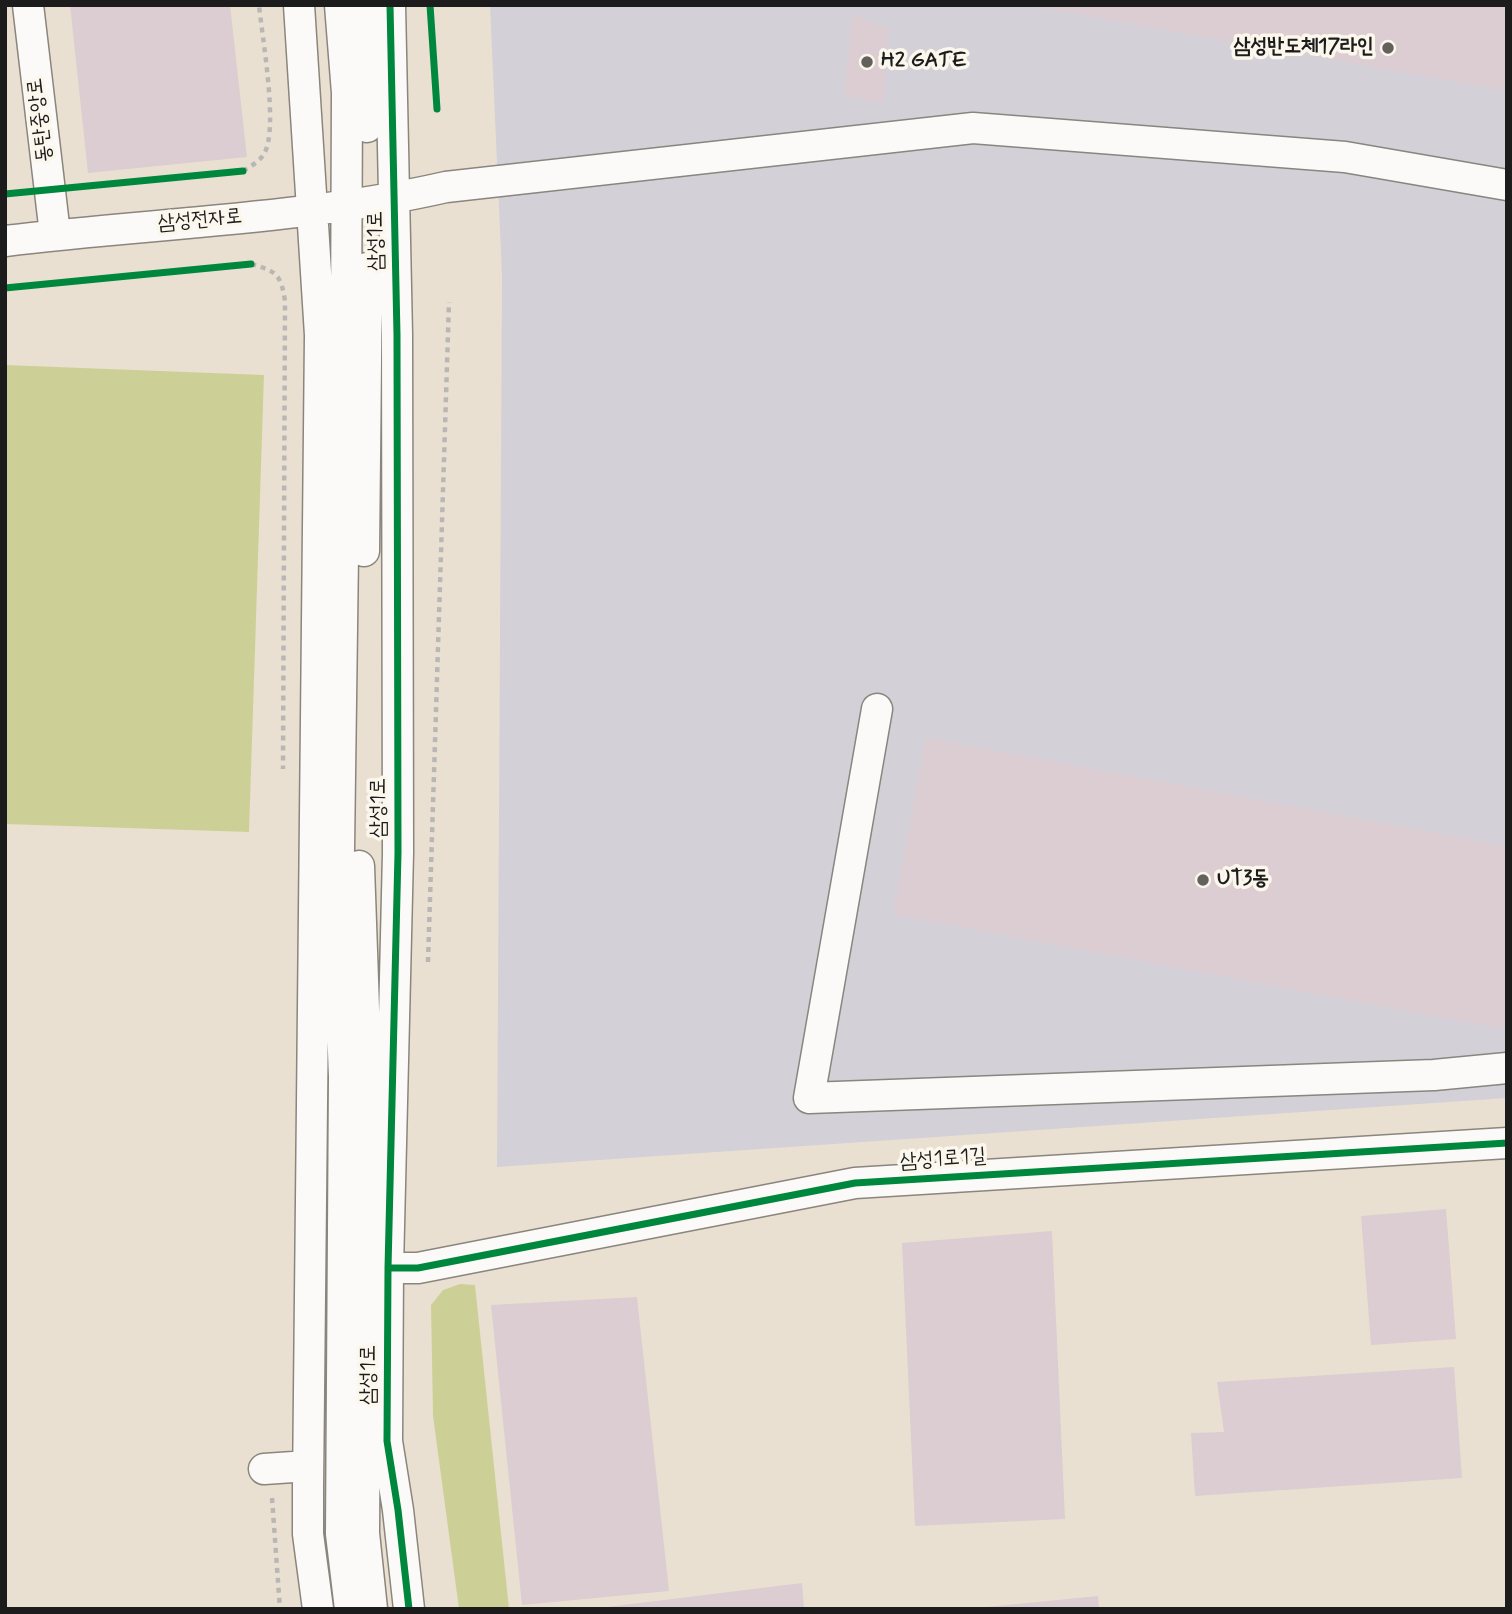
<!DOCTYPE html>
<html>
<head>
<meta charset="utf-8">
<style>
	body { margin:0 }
	#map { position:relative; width:1512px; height:1614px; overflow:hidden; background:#eae0d2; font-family:Mynerve,sans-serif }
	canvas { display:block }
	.frame { position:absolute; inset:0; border:7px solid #1c1c1c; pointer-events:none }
</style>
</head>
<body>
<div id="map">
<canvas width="1512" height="1614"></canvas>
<div class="frame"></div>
</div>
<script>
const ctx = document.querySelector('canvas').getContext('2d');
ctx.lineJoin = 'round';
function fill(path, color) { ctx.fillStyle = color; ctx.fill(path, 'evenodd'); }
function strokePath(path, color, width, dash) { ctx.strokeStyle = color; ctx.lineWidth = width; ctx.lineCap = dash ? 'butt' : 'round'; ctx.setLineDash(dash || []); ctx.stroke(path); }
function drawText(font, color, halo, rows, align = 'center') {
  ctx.font = font + ' Mynerve,"Poor Story",sans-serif'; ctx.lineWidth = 7; ctx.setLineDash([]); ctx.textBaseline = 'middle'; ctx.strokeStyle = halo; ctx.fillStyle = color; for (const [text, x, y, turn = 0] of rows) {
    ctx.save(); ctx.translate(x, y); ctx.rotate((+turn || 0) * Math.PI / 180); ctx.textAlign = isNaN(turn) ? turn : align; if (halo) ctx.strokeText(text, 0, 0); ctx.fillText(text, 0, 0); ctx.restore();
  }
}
fill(new Path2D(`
	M 490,5 L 1507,5 L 1507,1098 L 497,1167 L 502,275 Z`), '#d3d0d8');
fill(new Path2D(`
	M 5,365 L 264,375 L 249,832 L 5,824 Z
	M 460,1284 L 475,1285 L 509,1609 L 459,1609 L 433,1416 L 431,1305 L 443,1290 Z`), '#cdd096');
fill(new Path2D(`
	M 70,5 L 230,5 L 247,157 L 88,173 Z
	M 1039,5 L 1507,5 L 1507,91 L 1039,7 Z
	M 852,15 L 888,28 L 883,103 L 844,96 Z
	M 926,738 L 1507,846 L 1507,1030 L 893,914 Z
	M 1446,1209 L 1456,1339 L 1371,1345 L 1361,1216 Z
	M 1052,1231 L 1065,1519 L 915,1526 L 902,1243 Z
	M 637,1297 L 669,1591 L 522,1605 L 491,1305 Z
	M 1454,1367 L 1462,1478 L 1195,1496 L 1191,1433 L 1224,1432 L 1217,1382 Z
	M 802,1583 L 804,1609 L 607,1609 L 607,1607 Z
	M 1098,1596 L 1099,1609 L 987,1609 L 986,1607 Z`), '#dbcdd2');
const minor = new Path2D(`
	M 28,5 L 55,234
	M 299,5 L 320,335 L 308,1488 L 308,1534 L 318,1609
	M 340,5 L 347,93 L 346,334 L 338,921 L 344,1077 L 341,1534 L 350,1609
	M 364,5 L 367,127
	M 390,5 L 397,335 L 398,853 L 388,1268 L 387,1441 L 398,1510 L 409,1609
	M 5,241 C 152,223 301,220 446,187 L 973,128 L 1345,157 L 1507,185
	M 364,551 L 367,268
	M 877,709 L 809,1098 L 1434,1075 L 1507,1068
	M 359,866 L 367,1094 L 364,1533 L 372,1609
	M 388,1268 L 418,1268 L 855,1183 L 1507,1143
	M 264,1469 L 308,1466`);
strokePath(minor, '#8a857d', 33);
strokePath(new Path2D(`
	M 243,171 C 251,166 259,162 264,154 C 279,129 262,37 259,5
	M 251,264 C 277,271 281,275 285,301 L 283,769
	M 428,962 L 449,302
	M 272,1498 L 280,1609`), '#b9b7b5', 4.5, [5, 5]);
strokePath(minor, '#fcfaf8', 30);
strokePath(new Path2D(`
	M 390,5 L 397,335 L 398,853 L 388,1268 L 387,1441 L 398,1510 L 409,1609
	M 430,5 L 437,109
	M 5,194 L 243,171
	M 5,288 L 251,264
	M 388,1268 L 418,1268 L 855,1183 L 1507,1143`), '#00873e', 7);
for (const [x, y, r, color] of [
	[1388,48,7,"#64615c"],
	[867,62,7,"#64615c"],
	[1203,880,7,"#64615c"]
]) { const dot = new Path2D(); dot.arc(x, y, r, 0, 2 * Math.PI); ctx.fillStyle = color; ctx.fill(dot); strokePath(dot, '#fbf7ec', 2.5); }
drawText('bold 21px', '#1c1c1c', '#fbf7ec', [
	["삼성반도체17라인",1374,48,"right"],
	["H2 GATE",881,62],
	["UT3동",1217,880]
], 'left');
drawText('21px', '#1c1c1c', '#fbf7ec', [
	["동탄중앙로",41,120,-97],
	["삼성전자로",200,221,-5],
	["삼성1로",377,241,-91],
	["삼성1로",380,808,-90],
	["삼성1로1길",943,1160,-4],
	["삼성1로",370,1375,-90]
]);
</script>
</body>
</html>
